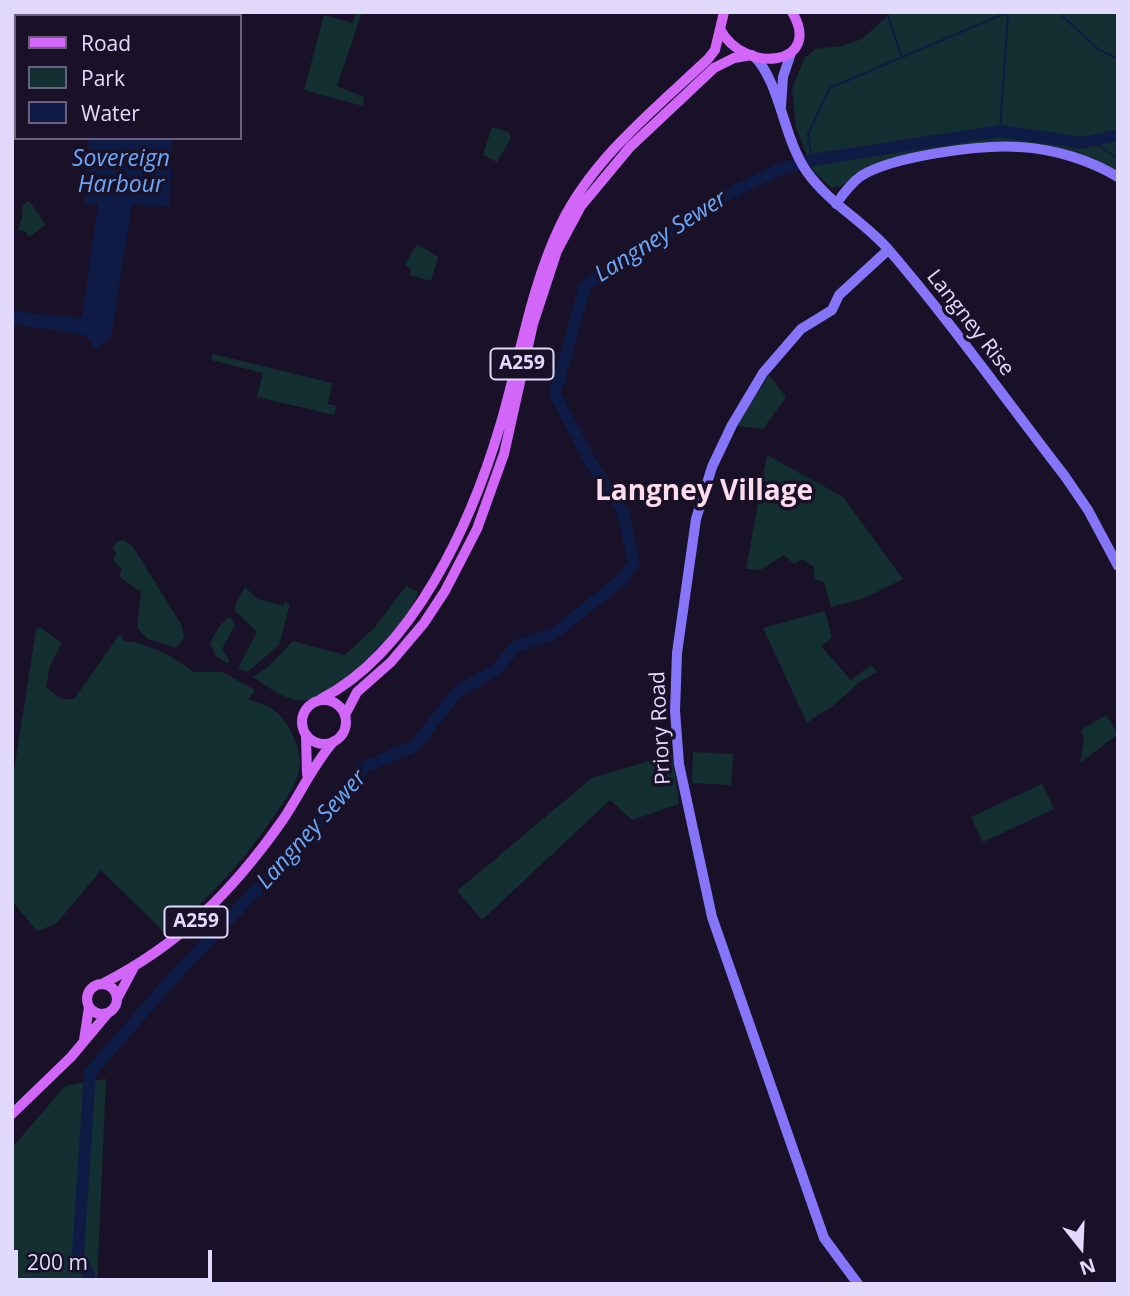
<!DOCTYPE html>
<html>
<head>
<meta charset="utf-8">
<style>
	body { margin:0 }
	#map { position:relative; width:1130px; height:1296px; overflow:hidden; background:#181128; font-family:"Open Sans",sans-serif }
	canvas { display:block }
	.frame { position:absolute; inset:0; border:14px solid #e2dafd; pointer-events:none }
	.legend { position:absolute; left:14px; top:14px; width:228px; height:126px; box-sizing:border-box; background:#181128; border:2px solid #69617d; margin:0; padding:9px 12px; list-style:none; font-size:21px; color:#e2dafd }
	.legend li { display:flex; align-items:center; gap:14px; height:35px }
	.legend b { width:35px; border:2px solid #69617d }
	.north { position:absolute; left:1046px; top:1212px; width:70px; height:70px; -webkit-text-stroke:5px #181128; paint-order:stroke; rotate:162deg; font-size:19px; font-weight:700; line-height:28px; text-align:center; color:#e2dafd }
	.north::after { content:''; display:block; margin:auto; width:24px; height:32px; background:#e2dafd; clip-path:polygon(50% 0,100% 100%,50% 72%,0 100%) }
	.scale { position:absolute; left:14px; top:1250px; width:198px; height:32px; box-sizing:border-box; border:4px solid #e2dafd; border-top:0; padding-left:9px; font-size:21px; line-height:24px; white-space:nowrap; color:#e2dafd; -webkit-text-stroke:5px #181128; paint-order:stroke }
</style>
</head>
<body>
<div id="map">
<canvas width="1130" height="1296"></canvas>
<div class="frame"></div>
<ul class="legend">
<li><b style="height:9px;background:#d266f8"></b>Road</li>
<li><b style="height:19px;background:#142f32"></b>Park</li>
<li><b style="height:19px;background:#0d1b45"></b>Water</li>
</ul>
<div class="north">N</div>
<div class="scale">200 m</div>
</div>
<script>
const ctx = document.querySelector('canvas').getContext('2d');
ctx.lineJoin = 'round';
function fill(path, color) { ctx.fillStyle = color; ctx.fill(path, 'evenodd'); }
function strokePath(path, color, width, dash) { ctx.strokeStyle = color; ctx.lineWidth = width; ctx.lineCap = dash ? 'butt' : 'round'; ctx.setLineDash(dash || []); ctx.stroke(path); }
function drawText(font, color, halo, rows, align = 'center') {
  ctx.font = font + ' "Open Sans",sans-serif'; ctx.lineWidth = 7; ctx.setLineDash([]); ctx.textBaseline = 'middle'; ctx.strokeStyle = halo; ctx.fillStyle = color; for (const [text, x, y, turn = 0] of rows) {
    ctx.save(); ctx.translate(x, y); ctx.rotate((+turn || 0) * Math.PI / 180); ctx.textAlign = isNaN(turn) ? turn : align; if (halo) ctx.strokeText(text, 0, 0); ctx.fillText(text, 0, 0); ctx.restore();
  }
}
fill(new Path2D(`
	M 356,12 L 362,12 L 337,86 L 364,97 L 363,106 L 304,90 L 324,15 L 353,23 Z
	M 892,12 L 1118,12 L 1118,174 L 1025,145 L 923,153 L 869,166 L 840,187 L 831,187 L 814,172 L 809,161 L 796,128 L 792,88 L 805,58 L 815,49 L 842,46 L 862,39 Z
	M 492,127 L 508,132 L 511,138 L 497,162 L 483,155 Z
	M 29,201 L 46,225 L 29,237 L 25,231 L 18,230 L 23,213 L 21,206 Z
	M 417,244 L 438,257 L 431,281 L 409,275 L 411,270 L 405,264 Z
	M 213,354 L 332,383 L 328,404 L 337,406 L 334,415 L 257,397 L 263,373 L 211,360 Z
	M 769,375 L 786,397 L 763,429 L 737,426 Z
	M 767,455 L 843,497 L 903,579 L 865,598 L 831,607 L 824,582 L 814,579 L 814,567 L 802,559 L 794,564 L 784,555 L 760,570 L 746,569 Z
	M 124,540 L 133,547 L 181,624 L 184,637 L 177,648 L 148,639 L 137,628 L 141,592 L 119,577 L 122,570 L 113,560 L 117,553 L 112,549 L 118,541 Z
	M 406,586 L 418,592 C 408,626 343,694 307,700 C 287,703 269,687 253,677 L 268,667 L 293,641 L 345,655 L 375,627 Z
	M 245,587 L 257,599 L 284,606 L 285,602 L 290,604 L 279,645 L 247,672 L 238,668 L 257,632 L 235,611 L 235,605 Z
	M 825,611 L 832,638 L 821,646 L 851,680 L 871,665 L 877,672 C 860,679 849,693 835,704 C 826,711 816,715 807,723 L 763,628 Z
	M 230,617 L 235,625 L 222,649 L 230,661 L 227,663 L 216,656 L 210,643 L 220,625 Z
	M 40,627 L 62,643 L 50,665 L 46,687 L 61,699 L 74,699 L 120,634 L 124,641 L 136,642 L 167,654 L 194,672 L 222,672 L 255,690 L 248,700 C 269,704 283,713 292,734 C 298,747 303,760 298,775 C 293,790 283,803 274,816 C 244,862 207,899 167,935 L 101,870 L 56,924 L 37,931 L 12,901 L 12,784 L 36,629 Z
	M 1106,715 L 1118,734 L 1080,763 L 1084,739 L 1081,730 Z
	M 693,752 L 733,754 L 731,785 L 692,783 Z
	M 672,754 L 679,804 L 632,820 L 610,800 L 482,920 L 457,891 L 592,778 Z
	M 1042,784 L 1054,809 L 983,842 L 971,817 Z
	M 106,1079 L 97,1284 L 12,1284 L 12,1148 L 65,1086 Z`), '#142f32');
fill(new Path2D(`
	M 89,138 L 172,138 L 170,207 L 132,205 L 111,337 L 96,349 L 85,335 L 12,324 L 12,311 L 82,318 L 98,204 L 85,203 Z`), '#0d1b45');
strokePath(new Path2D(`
	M 1058,12 L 1098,49 L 1118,59
	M 888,16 L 901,55
	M 1000,131 L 1008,13
	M 1092,142 L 1118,158
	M 812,160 L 808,134 L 830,88 L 1008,12`), '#0d1b45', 2);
strokePath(new Path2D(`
	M 89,1284 L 89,1274 L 78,1255 L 90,1073 L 170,981 L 304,840 L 364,767 L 415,746 L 457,692 L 497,669 L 516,646 L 553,634 L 623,579 L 634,563 L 623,512 L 591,463 L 555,394 L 585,286 L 718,199 L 778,170 L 812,160 L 1000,131 L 1082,143 L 1118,135`), '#0d1b45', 12);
strokePath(new Path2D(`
	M 755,57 C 781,85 783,138 807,172 C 829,203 863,221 888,249 C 950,321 1006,400 1064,475 L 1088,510 L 1118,566
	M 781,107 L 783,77 L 791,53
	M 836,204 C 843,194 851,183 861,176 C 893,156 983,144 1020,147 C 1054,149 1090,160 1118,177
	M 858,1284 L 824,1238 L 712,917 L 679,764 L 675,711 L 677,653 L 696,519 L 712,467 L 732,425 L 763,373 L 801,329 L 832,310 L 839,295 L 888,250`), '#8775f9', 10);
strokePath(new Path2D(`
	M 724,12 L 720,29 C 745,76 824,65 792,12
	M 321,699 C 414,651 472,521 500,426 C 520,359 530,288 561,224 C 593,158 656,108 708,59 L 715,50 L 720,29
	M302 722a22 22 0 1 1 44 0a22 22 0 1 1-44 0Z
	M 345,715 L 357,692 L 391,662 L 424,623 L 445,591 L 477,529 L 504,454 L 533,324 L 557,251 L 581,206 L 630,147 L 714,68 L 734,58 L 752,55
	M 306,736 L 307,774
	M87 999a15 15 0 1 1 30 0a15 15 0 1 1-30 0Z
	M 102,984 C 179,945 232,892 282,821 C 300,795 312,766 334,741
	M 118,997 L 133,969
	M 84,1040 L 89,1007
	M 12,1114 L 71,1057 L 107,1014`), '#d266f8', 10);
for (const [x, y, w] of [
	[522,364,63],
	[196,922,63]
]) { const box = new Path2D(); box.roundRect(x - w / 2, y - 15.5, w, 31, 5); ctx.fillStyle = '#181128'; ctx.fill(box); strokePath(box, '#e2dafd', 2); }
drawText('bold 19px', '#e2dafd', null, [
	["A259",522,364],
	["A259",196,922]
]);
drawText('21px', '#e2dafd', '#181128', [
	["Langney Rise",970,323,52],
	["Priory Road",661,728,-93]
]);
drawText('italic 23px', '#6ca8f9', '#181128', [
	["Sovereign",121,159],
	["Harbour",121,185],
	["Langney Sewer",661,237,-32],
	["Langney Sewer",312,830,-48]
]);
drawText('bold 28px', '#fddced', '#181128', [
	["Langney Village",704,492]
]);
</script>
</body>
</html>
